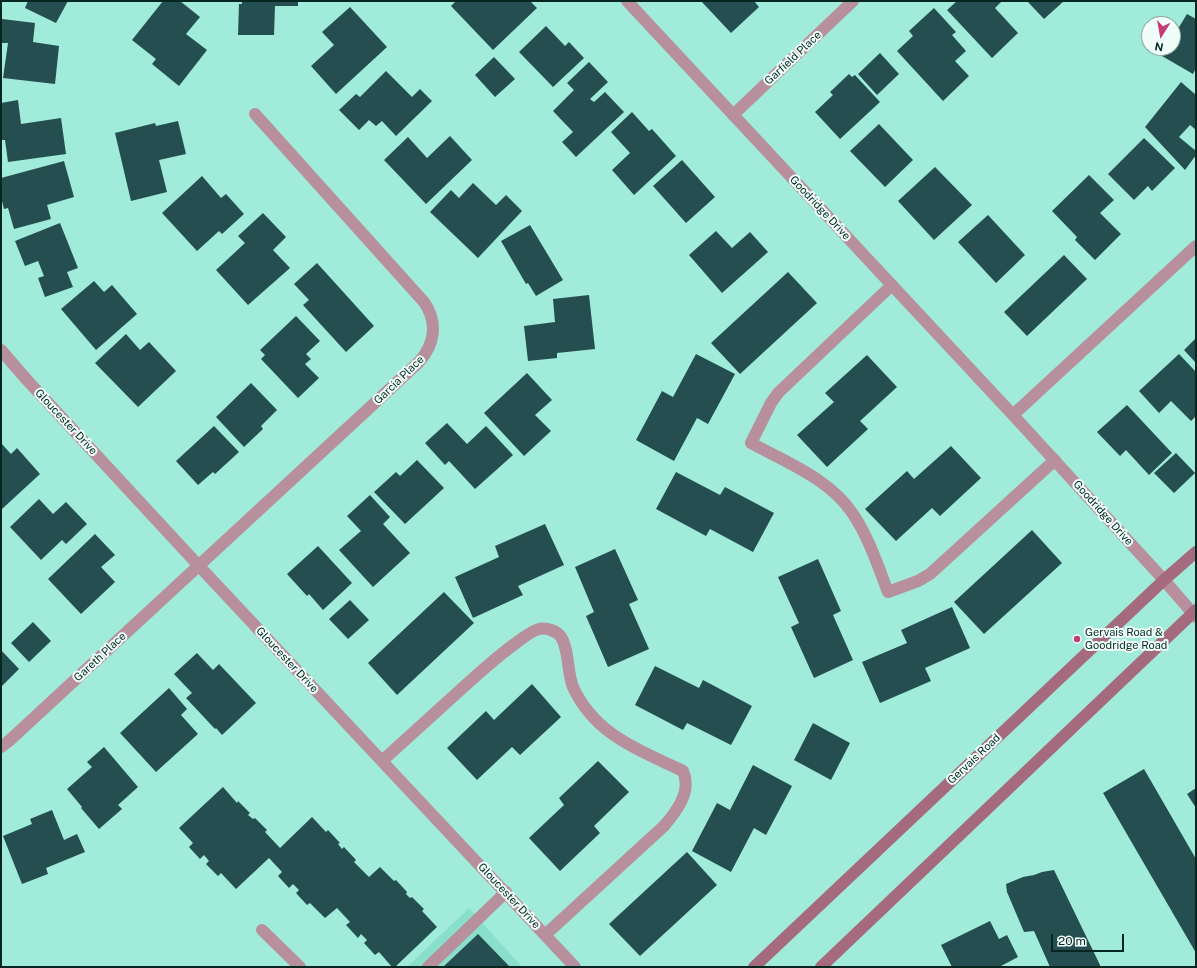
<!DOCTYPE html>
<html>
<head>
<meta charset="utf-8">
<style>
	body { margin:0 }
	#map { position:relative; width:1197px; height:968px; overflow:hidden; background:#a0ebda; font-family:"Public Sans",sans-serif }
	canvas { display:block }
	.frame { position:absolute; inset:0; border:2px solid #062620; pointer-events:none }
	.north { position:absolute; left:1141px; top:16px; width:40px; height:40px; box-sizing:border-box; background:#f0fefa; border:1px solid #92a8a3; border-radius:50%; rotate:191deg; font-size:11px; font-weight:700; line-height:16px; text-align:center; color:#062620 }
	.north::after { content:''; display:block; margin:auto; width:14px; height:18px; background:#c53c77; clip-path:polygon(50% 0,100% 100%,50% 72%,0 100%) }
	.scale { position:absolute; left:1051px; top:934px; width:73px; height:18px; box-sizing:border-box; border:2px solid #062620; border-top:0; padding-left:5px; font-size:12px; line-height:14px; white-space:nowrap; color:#062620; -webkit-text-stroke:3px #f0fefa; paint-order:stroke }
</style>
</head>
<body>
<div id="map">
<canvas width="1197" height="968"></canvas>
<div class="frame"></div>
<div class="north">N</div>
<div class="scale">20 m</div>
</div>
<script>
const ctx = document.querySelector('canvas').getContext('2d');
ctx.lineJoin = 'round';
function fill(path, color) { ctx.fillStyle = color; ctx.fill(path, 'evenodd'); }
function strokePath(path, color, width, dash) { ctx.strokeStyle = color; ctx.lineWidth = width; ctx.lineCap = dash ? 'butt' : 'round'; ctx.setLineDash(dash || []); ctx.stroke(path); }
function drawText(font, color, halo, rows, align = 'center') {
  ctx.font = font + ' "Public Sans",sans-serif'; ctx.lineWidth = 4; ctx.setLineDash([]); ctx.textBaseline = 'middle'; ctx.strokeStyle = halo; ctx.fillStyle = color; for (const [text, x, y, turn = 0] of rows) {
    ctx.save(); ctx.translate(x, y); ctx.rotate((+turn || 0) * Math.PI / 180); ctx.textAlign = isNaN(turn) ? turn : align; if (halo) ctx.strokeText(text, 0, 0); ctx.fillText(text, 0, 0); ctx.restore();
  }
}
fill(new Path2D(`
	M 469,908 L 522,967 L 407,967 Z`), '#8adecc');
fill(new Path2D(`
	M 28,1 L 68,1 L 56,23 L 25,8 Z
	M 163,1 L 180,1 L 200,17 L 186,34 L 207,50 L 179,86 L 152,64 L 156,59 L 132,40 Z
	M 242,1 L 298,1 L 298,6 L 275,6 L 274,35 L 238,35 L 239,4 L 242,4 Z
	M 456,1 L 530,1 L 537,8 L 493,50 L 451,6 Z
	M 701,1 L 754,1 L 759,7 L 731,33 Z
	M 957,1 L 1002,1 L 995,8 L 1018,33 L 992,58 L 947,10 Z
	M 1027,1 L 1064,1 L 1044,19 Z
	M 350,7 L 387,47 L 336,94 L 311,66 L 334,45 L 322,32 Z
	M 934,8 L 956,32 L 952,35 L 966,51 L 955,61 L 969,76 L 943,101 L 897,51 L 913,36 L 909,31 Z
	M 1187,14 L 1196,19 L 1196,68 L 1193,74 L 1162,56 L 1167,48 L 1173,48 L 1173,37 Z
	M 2,19 L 35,23 L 33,42 L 59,46 L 55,84 L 3,78 L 8,43 L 1,43 Z
	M 546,26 L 565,46 L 569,42 L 584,58 L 553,87 L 519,52 Z
	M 880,53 L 899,74 L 877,95 L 858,74 Z
	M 494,57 L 515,79 L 495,97 L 475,75 Z
	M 589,62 L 608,82 L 590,99 L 594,102 L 605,92 L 624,112 L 576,157 L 562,142 L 573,132 L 553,111 L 574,90 L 567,83 Z
	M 386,71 L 412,97 L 420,89 L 432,101 L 396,136 L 382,121 L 376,126 L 369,120 L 359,130 L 339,110 L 356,94 L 360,97 Z
	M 849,74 L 852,77 L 855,75 L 880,102 L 840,139 L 815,112 L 833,95 L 830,92 Z
	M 1181,82 L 1196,95 L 1196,130 L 1190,125 L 1179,137 L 1196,151 L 1196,155 L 1185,170 L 1145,127 Z
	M 18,100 L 21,124 L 61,118 L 66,154 L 8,162 L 5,140 L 1,140 L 1,103 Z
	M 632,112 L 649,131 L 652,129 L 676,156 L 634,195 L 612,170 L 630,153 L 611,132 Z
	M 178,121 L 186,154 L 159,160 L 167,192 L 131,201 L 115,133 L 155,123 L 156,126 Z
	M 879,124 L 913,160 L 885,187 L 850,151 Z
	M 450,136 L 472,160 L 426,204 L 384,160 L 408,137 L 427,158 Z
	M 1144,138 L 1175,168 L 1152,191 L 1148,186 L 1134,200 L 1108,174 Z
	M 682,160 L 715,197 L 686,223 L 653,186 Z
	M 64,161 L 74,197 L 47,205 L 51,219 L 14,229 L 8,208 L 4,209 L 1,197 L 1,178 Z
	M 935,167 L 972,205 L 934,240 L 898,201 Z
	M 1089,175 L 1114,200 L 1100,213 L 1121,234 L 1095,260 L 1075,240 L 1077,237 L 1052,211 Z
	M 202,176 L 221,198 L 226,194 L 244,214 L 222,234 L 219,231 L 197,251 L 162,213 Z
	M 473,183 L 496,205 L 506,195 L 522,211 L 478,258 L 430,212 L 451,190 L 459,198 Z
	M 263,213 L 286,237 L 273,250 L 290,268 L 248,305 L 216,270 L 245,243 L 238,236 Z
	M 988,215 L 1025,255 L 996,283 L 958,242 Z
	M 60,223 L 78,268 L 67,272 L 73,287 L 45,297 L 38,278 L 44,276 L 38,261 L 25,266 L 15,241 Z
	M 530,225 L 563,280 L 536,296 L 528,283 L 526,284 L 501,241 Z
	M 716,231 L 732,248 L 750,232 L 768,252 L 722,293 L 689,255 Z
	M 1064,255 L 1087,279 L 1027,336 L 1004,312 Z
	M 317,263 L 374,326 L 346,352 L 303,305 L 309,300 L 294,284 Z
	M 788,272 L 817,303 L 740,374 L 711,343 Z
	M 94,281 L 104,292 L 112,285 L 137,314 L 96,350 L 61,309 Z
	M 589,295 L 595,349 L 557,353 L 557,358 L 528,361 L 524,326 L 555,322 L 553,299 Z
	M 296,316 L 320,341 L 306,354 L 311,359 L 305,364 L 319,378 L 298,398 L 261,359 L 265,355 L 260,350 Z
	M 126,334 L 140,350 L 149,342 L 176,371 L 138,407 L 95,363 Z
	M 1196,338 L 1196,363 L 1184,350 Z
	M 696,354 L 735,374 L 708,424 L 697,418 L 674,461 L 636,440 L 662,391 L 673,397 Z
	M 1179,354 L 1196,372 L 1196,416 L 1191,421 L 1171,401 L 1159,413 L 1139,391 Z
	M 867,355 L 897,387 L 860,421 L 868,429 L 827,467 L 797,435 L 834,402 L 825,393 Z
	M 527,373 L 552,400 L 535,415 L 551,431 L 524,456 L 484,413 Z
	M 251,383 L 277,410 L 261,426 L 263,429 L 244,447 L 216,417 Z
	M 1127,405 L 1172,453 L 1149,475 L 1126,450 L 1120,456 L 1097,432 Z
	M 447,423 L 467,444 L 486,426 L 513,455 L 475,489 L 449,461 L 445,465 L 425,443 Z
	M 214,426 L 239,452 L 215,474 L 213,472 L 198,485 L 176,461 Z
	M 1,443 L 11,454 L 17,448 L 40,474 L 2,509 L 1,508 Z
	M 951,446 L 981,478 L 940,516 L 932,508 L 896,541 L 865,509 L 907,471 L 914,479 Z
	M 1176,453 L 1195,473 L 1174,493 L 1154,473 Z
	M 417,460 L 444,488 L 405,524 L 374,492 L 396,472 L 400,476 Z
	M 676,472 L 720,495 L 725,487 L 774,513 L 753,552 L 710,529 L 706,536 L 656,509 Z
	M 370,495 L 390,517 L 383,524 L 410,553 L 373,587 L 339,550 L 361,531 L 347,516 Z
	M 39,499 L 53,514 L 66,502 L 87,524 L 66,544 L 62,540 L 41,560 L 10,527 Z
	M 545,524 L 564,565 L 518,586 L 523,595 L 473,618 L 455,577 L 499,557 L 495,546 Z
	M 1032,530 L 1062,563 L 984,634 L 954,602 Z
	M 95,534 L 115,555 L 101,567 L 115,582 L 81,614 L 48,579 Z
	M 318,546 L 352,583 L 323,610 L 309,594 L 307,596 L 287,574 Z
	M 615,549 L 638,600 L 629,604 L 649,649 L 608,667 L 586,616 L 594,612 L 575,567 Z
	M 818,559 L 841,611 L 833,615 L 853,660 L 814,678 L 791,627 L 799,623 L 778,577 Z
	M 444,592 L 474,623 L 397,695 L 368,663 Z
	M 350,600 L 369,620 L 348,639 L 329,619 Z
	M 952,607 L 970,648 L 925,668 L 931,681 L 880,703 L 862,662 L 907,643 L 901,630 Z
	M 33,622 L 51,641 L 29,662 L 11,643 Z
	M 1,650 L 19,669 L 1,687 Z
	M 197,653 L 213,670 L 219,664 L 256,703 L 222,735 L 216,728 L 215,729 L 186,698 L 192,693 L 174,674 Z
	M 655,666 L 699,688 L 703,680 L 752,706 L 731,745 L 687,723 L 683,730 L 635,705 Z
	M 532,684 L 561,717 L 520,755 L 512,747 L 477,780 L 447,748 L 486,711 L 494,720 Z
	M 169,688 L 187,709 L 181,715 L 198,734 L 156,772 L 120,733 Z
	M 813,723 L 850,743 L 831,780 L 794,760 Z
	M 104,747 L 138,787 L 118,805 L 122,809 L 99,829 L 81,808 L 82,807 L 67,789 L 92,767 L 87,762 Z
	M 598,761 L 629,792 L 594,826 L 600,833 L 560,871 L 529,838 L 564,805 L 559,798 Z
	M 753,765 L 792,786 L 766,835 L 754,828 L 731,872 L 692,851 L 717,803 L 730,810 Z
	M 1144,769 L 1196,859 L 1196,953 L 1103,793 Z
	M 223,787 L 237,803 L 238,801 L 250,813 L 248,815 L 253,819 L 255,818 L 267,830 L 265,832 L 280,848 L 312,817 L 326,832 L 328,830 L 340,843 L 338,844 L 342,849 L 344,847 L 356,860 L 354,862 L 369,877 L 380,867 L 394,881 L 396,880 L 407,892 L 406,894 L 410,898 L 412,897 L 424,909 L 422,911 L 437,927 L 395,967 L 392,967 L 379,952 L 375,955 L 364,943 L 367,940 L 361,934 L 358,938 L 346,925 L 350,922 L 337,908 L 325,918 L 310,903 L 307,905 L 296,893 L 299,890 L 293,884 L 289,888 L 278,876 L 282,872 L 269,858 L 236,889 L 221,873 L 218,876 L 206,864 L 209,861 L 204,855 L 200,859 L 189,847 L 193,843 L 179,828 Z
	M 1196,788 L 1196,808 L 1187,794 Z
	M 52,810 L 64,840 L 77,834 L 85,852 L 46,868 L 48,874 L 22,884 L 3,836 L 32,824 L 30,819 Z
	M 687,852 L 717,885 L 640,956 L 609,924 Z
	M 1054,870 L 1100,965 L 1100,967 L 1050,967 L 1034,931 L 1024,932 L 1007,892 L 1006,884 L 1023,877 L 1034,875 L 1042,872 Z
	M 990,921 L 999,939 L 1007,935 L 1018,957 L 999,967 L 952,967 L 941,945 Z
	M 478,934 L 510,967 L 443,967 Z`), '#254e50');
strokePath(new Path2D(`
	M 262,930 L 300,967
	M 428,967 L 506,892`), '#b88f9c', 12);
strokePath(new Path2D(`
	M 627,1 L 1013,415 L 1164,580 L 1196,617
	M 733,115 L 853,1
	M 892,285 L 778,393 L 771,403 L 751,443 C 786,462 830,479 853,514 C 869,538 878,566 888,592 L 918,581 L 930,574 L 1055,460
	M 1,350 L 27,380 L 199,566 L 575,967
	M 1013,415 L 1196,246
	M 1,747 L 10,740 L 419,362 C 435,344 438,322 424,302 L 255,114
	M 382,761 C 407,738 433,715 458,692 C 477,675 495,658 516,643 C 523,638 531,631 539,629 C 546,627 557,631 561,637 C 569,649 567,672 573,687 C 595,735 639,750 683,771 C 692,791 677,811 664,826 L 545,935`), '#b88f9c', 12);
strokePath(new Path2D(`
	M 754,967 L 1164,580 L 1196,552
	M 821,967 L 1196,610`), '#a56a7e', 12);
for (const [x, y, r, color] of [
	[1077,639,4,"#c53c77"]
]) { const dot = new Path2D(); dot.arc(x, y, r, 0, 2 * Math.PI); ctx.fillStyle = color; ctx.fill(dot); strokePath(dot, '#f0fefa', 1.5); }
drawText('11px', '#062620', '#f0fefa', [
	["Garfield Place",793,58,-43],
	["Goodridge Drive",820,208,47],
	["Garcia Place",399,380,-44],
	["Gloucester Drive",66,422,47],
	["Goodridge Drive",1103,513,48],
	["Gareth Place",100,657,-43],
	["Gloucester Drive",287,660,47],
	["Gervais Road",974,759,-43],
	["Gloucester Drive",509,896,47]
]);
drawText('11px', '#062620', '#f0fefa', [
	["Gervais Road &",1085,633],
	["Goodridge Road",1085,646]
], 'left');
</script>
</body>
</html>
